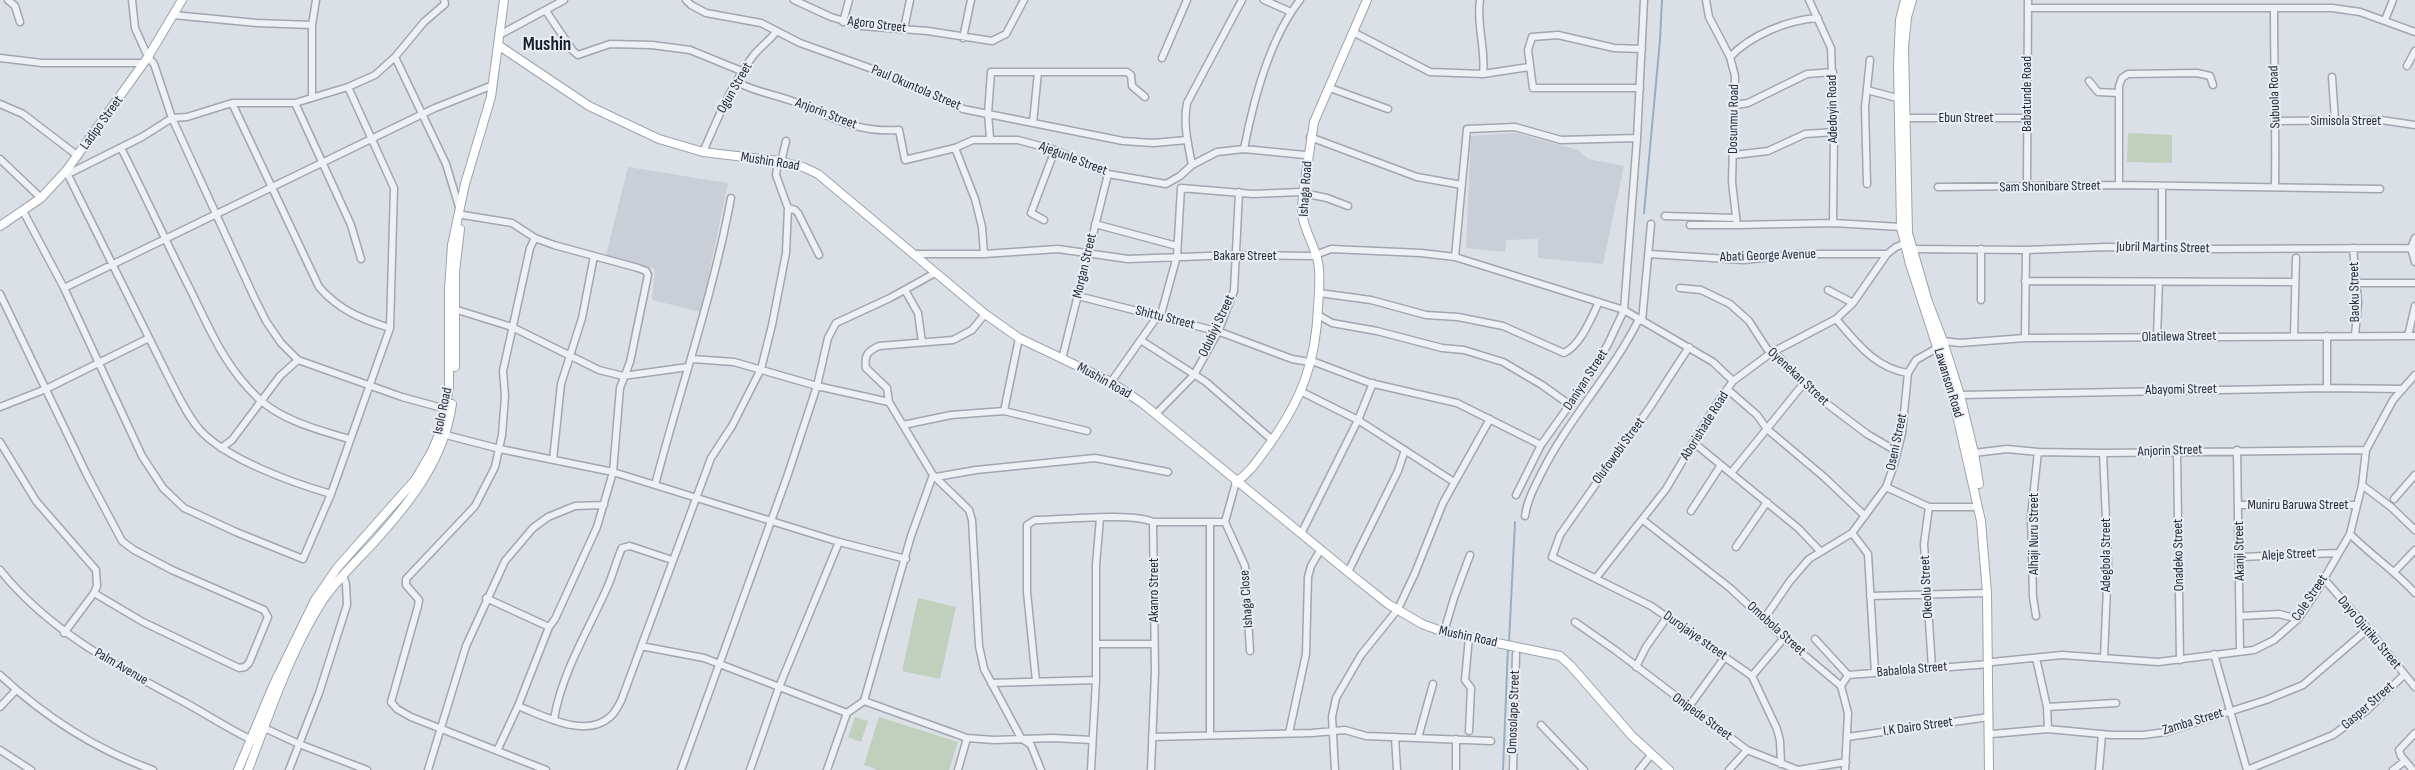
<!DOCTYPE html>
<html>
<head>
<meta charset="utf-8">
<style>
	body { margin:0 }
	canvas { display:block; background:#dbdfe6 }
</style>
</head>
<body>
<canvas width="2415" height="770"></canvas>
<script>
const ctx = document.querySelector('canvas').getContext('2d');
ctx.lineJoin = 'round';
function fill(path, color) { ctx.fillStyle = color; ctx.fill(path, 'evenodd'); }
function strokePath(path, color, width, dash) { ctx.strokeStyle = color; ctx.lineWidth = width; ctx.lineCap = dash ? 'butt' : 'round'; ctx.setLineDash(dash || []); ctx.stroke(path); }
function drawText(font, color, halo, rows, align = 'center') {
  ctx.font = font + ' "Sofia Sans Condensed",sans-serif'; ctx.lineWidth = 4; ctx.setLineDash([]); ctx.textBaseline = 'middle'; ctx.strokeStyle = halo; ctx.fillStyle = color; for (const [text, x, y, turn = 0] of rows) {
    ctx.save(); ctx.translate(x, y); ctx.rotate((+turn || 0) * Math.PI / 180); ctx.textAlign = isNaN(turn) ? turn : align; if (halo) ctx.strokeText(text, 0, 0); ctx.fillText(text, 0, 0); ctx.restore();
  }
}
fill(new Path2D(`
	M 1516,133 L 1578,150 L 1588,159 L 1624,166 L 1603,264 L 1538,258 L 1538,239 L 1506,240 L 1505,252 L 1466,248 L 1471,136 Z
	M 628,167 L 728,183 L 701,312 L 652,300 L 655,269 L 606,255 Z`), '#c9ced7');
fill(new Path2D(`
	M 2128,133 L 2172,135 L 2172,163 L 2127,162 Z
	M 918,598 L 956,607 L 940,679 L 902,671 Z
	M 855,717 L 868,721 L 861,742 L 848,737 Z
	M 879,717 L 958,742 L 949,770 L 878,770 L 864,765 Z`), '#c1d0bc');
strokePath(new Path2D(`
	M 1644,213 L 1660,40 L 1662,0
	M 1509,642 L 1515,522
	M 1503,770 L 1508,647`), '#96adc6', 2);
const minor = new Path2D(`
	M 8,0 L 15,6 L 20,22
	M 132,0 L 135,28 L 148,57 L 154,64 L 172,118 L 254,297 L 266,321 L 281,343 L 298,360 L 402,397 L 446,409
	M 444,0 L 445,4 L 424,22 L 395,57 L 446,164 L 459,207
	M 686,0 L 691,5 L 706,13 L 761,23 L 800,43 L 878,71 L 963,109 L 1123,141 L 1153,143 L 1187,140
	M 794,0 L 831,17 L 861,26 L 928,31 L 992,41 L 1006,34 L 1024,0
	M 1264,0 L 1291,12
	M 1480,0 C 1476,24 1486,49 1483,74
	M 1706,0 L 1709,17 L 1730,57 L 1735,76 L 1732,182 L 1737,225 L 1833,223 L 1901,227
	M 1809,0 L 1831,48 L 1834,132 L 1833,223
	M 2028,8 L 2332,8 L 2360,12 L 2415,32
	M 2274,8 C 2274,68 2276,127 2275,187
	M 546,11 L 573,51 L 578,55 L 610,44 L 652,45 L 690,50 L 744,72
	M 173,15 L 257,23 L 312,25
	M 2385,20 L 2393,0
	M 843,22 L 849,0
	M 904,29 L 910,0
	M 1353,32 L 1430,72 L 1483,74 L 1529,67
	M 503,33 L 564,0
	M 963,38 L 971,0
	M 1730,57 C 1751,35 1787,20 1818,18
	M 0,58 L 42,63 L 143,63
	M 1162,58 L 1187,0
	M 2407,66 L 2415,51
	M 2332,77 L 2335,120
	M 2089,81 L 2098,92 L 2118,93
	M 737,82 C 755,92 773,94 792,101 C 831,116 855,133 899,130 L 905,160 L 955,148 L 973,140 L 1018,140 L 1055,150 L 1108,174 L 1166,184 L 1180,176 L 1192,165 L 1217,152 L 1244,149 L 1305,155
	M 1330,88 L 1388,109
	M 1640,88 L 1533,88 L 1528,50 L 1532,37 L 1558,35 L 1614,48 L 1642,49
	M 1867,90 L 1897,98
	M 312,97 L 312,25 L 316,0
	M 232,103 L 319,287 C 339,310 361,319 390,328
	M 295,103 L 351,225 L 361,259
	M 0,104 L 23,114 L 78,156
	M 1735,105 L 1748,103 L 1807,74 L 1833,72
	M 1905,118 L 2028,118
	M 2277,121 L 2381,120 L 2415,125
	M 1033,123 L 1038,72
	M 1310,137 L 1417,177 L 1462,185
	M 990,138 L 988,114 L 991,72 L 1127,72 L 1131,75 L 1132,86 L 1145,97
	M 121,148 C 145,195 167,244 191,291 C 211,332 225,367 259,399 C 283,421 319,430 349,439
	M 955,148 L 975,199 L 982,227 L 984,254
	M 1244,149 C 1253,102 1270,38 1300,0
	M 703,152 C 717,120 731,85 753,56 C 760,47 770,40 777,31
	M 1734,155 L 1768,151 L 1805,134 L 1834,132
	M 0,159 L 41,198
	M 781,162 L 786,141
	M 1192,165 C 1188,144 1183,124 1187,103 L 1242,0
	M 66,171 L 167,374 C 177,393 186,414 200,430 C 226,459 293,483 331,494
	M 68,174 L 142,137 L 172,118 L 187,117 L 232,103 L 295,103 L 348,87 L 375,75 L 395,57
	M 1867,184 L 1865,107 L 1870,60
	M 2119,185 L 2119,86 L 2122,78 L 2128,74 L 2197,73 L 2210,76 L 2213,85
	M 1938,187 L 2119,185 L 2380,189
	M 2027,187 L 2028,0
	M 2162,188 L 2162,247
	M 1303,193 L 1327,198 L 1348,206
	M 788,208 L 795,210 L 798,213 L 819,255
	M 23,211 L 64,288 L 142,456 L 163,488 L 184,508 L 236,532 L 303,559 L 331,494 L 390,328 L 394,188 L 348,87
	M 463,215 L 512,223 L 535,238 L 554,245 L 638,268 L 646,271 L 648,275 L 630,362 L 620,388 L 613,472 L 597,527 L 555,619 L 549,627 L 518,706 L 497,751
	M 1665,216 L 1736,218
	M 1044,220 L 1031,213 L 1055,150
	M 1095,224 L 1177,246
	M 1690,225 L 1737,225
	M 535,238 L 530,248 L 503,371 L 505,396 L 502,435 L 495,467 L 475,506 L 406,579 L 406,585 L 419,600 L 418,606 L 391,702 L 397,709 L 411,717 L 546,770
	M 2415,238 L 2411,248 L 2415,262
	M 2353,248 L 2358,302 L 2355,336
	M 1911,249 L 2026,250 L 2106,247 L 2212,249 L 2415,248
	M 914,254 L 984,254 L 1058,249 L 1128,259 L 1235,255 L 1313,256 L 1331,249 L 1421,253 L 1455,257 L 1624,310 L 1713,362 L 1733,381
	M 1649,254 L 1744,260 L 1798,254 L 1887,254
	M 1455,257 L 1467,129 L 1515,127 L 1561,140 L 1637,138 L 1644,0
	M 2025,281 L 2295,282
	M 2357,283 L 2415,283
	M 64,288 L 435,108 L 493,85
	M 1680,288 L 1701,290 L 1730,304 L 1749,321 L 1767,349 L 1777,355 L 1796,376 L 1822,400 L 1867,434 L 1896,451
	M 905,290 L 918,313 L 922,342
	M 1828,290 L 1853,303
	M 1319,293 L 1371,300 L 1426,315 L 1458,317 L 1503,326 L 1564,353 C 1581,345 1591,318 1599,302
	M 0,294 L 87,475 L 122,541 L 134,550 L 172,570 L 264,610 L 268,617 L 249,663 L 245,667 L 239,668 L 143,622 L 94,593
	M 1078,296 L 1220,332 L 1292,359 L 1309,362
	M 1981,300 L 1981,249
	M 454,309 L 512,327 L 599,370 L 623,376 L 688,367
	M 1318,315 L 1332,323 L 1377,331 L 1442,348 L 1464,350 L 1503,362 L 1542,385 L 1570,405
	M 1160,318 L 1177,256 L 1181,188 L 1253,194 L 1300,192
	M 1836,319 C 1857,343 1875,368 1908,373
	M 1642,321 L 1651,224
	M 2294,336 L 2296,258
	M 2327,336 L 2327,388
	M 2408,336 L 2415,306
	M 2157,337 L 2159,282
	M 2025,338 L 2026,250
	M 1142,341 L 1206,382 L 1270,438
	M 1943,341 L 1960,343 L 2025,338 L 2415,336
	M 1689,347 L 1650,407 L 1560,535 L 1552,557 L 1651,606 L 1752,676 L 1777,729 L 1780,741 L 1781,764
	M 692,359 L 734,362 L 817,386 L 889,402 L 933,475 L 911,536 L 864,701 L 847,713 L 827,770
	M 1062,359 L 1108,174
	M 1312,361 L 1370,383 L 1457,403 L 1541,445
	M 1111,382 L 1157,317
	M 1727,389 L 1757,415 L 1767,429 L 1824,477 L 1865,516
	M 1302,392 L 1358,420 L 1373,383
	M 1960,395 L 2327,388 L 2403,389
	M 889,402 L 887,388 L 866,368 C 864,355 868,351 879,346 L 953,340 L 972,330 L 985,314
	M 0,407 L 46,389 L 149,338
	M 1004,411 L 1019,338
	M 1157,413 L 1194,375 L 1218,332 L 1234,291 L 1239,192
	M 903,425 L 951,415 L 1004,411 L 1087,431
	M 446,435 L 500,449 L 613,472 L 839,542 L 906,559
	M 0,442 L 36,501 L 96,570 L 97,586 L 94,593 L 64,633
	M 1693,442 L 1721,465
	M 221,448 L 232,440 L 280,376 L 298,360
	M 2237,450 L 2240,651
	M 2177,451 L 2180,660
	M 1974,453 L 2007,449 L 2038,452 L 2103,453 L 2366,450
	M 2103,453 L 2108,564 L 2104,658
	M 553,460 L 561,384 L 582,318 L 594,256
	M 1731,473 L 1804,383
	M 933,475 L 969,510 L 972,520 L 979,646 L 984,669 L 1021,738 L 1031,745 L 1041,770
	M 936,477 L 976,470 L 1095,458 L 1168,472
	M 655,485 C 680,389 713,295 731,198
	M 2362,485 L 2391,507 L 2415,530
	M 1886,487 L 1929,507 L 1978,507
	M 1516,495 L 1541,445 L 1585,383 L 1608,344 L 1624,310 L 1637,138
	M 2394,499 L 2415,475
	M 2239,505 L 2357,505
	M 1929,507 L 1924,544 L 1932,668
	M 1691,511 L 1721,465 L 1798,528 L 1820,551
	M 1525,516 C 1527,501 1534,488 1541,474 C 1568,419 1612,374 1639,319
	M 1643,520 L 1730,588 L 1784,638 L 1841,686 L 1848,713 L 1845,770
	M 1225,522 L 1245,566 L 1250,651
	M 1210,523 L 1210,735
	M 1302,532 L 1358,420 L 1454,482
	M 1852,533 L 1868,554 L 1875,673
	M 2350,534 C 2371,555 2395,571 2415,593
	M 1736,547 L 1767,502
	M 2240,557 L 2338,553
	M 0,570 C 49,631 116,666 184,702 C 208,715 230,730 254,741
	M 1348,572 L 1398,471 L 1405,450
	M 2394,572 L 2415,550
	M 1596,578 L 1666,489 L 1714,408 L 1733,381 L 1771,353 L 1836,319 L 1853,303 L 1887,254 L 1896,247 L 1904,244
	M 2324,579 L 2368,629 L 2415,687
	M 1870,596 L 1987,593
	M 486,598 L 549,627
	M 2036,616 L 2033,597 L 2031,516 L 2038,452
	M 2241,616 L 2279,614 L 2298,619
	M 1764,619 L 1790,581 L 1809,559 L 1852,533 L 1886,487 L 1894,465 L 1902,433 L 1908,373 L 1916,360 L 1937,348
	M 1575,622 L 1615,650 L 1747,750 L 1798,770 L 1846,762
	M 1444,632 L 1454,598 L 1470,555
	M 1469,637 L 1465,680 L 1471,688 L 1469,731
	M 1815,639 L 1848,675
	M 1097,644 L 1154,644
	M 641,646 L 704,658 L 847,713
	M 2214,654 L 2247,770
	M 2036,658 L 2047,707 L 2048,729
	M 1992,662 L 2062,655 L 2158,662 L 2254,650 L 2274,640 L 2298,619 L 2315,594 L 2350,534 L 2362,485 L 2366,450 L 2393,400 L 2415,375
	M 1636,667 L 1646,647 L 1668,616
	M 0,675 C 44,716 97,750 153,770
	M 1752,676 L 1784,638
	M 1036,681 L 1027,592 L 1027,525 L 1035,520 C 1062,520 1131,512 1153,522
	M 991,683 L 1096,680
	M 1841,686 L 1848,675 L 1989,664
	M 864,701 L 967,738 L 994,740 L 1053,738 L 1092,740
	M 518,706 C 544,716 585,739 610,717 C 615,713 618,706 621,701 L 711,458 L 732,426 L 761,369 L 772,325 L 786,253 L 788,208 L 776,175 L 778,161
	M 0,707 L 16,690
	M 2047,707 L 2116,703
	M 1688,708 L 1725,657
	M 554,719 C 562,672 588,631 607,588 C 613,575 616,561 622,548 L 630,546 L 672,560
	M 1541,725 L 1584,770
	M 260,726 L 299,744 L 367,770
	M 1289,733 L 1306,654 L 1308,577 L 1311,566 L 1321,549
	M 1992,734 L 2048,729 L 2111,735 L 2143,735 L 2166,732 L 2266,700 L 2303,685 L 2368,629
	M 1152,737 L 1312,733 L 1345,730 L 1366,736 L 1491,741
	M 1395,737 L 1397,770
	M 1847,737 L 1989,717
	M 1418,738 L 1433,684
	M 0,750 L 31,770
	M 289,770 L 319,693 L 347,605 L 346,584 L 343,575
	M 428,770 L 466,646 L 505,561 L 533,528 L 548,517 L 575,506 L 604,505
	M 681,770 L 787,477 L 817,386 L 828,338 L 836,323 L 890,298 L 935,273
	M 750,770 L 779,687 L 839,542
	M 958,770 L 967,738
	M 1091,770 L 1096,680 L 1096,565 L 1100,518
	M 1151,770 L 1155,672 L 1153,522 L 1225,522 L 1236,482
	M 1335,770 L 1332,717 L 1336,698 L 1361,655 L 1398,609 L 1415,573 L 1443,503 L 1490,419
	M 1456,770 L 1456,739
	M 1513,770 L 1516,654
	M 1639,770 L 1651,755
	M 1729,770 L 1747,750
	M 2099,770 L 2102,734
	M 2247,770 L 2333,735 L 2366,711 L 2404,675
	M 2393,770 L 2405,761
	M 2413,770 L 2401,756 L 2399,750 L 2415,733`);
const major = new Path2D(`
	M 1905,0 L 1900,20 L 1898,65 L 1901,227 L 1910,264 L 1952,393 L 1981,521 L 1987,593 L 1989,770
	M 1912,0 L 1907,17 L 1904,47 L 1908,233 L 1928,302 L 1943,341 L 1960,395 L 1974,453 L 1979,484
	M 501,47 L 589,106 L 659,139 L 703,152 L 778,161 L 803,167 L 818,174 L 985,314 L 1019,338 L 1111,382 L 1142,403 L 1348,572 L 1388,604 L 1422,624 L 1444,632 L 1560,656 L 1571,666 L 1632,736 L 1669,770
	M 0,226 L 41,198 L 66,171 L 148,57 L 182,0
	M 455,367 L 455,272 L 460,229
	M 1236,482 C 1250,473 1259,458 1269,445 C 1301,400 1316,363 1318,307 C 1319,294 1320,282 1319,269 C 1318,250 1305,234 1302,214 L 1303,193 L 1314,122 L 1367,0
	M 238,770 L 273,686 L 315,600 L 337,568 L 415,480 L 431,453 L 441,430 L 449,387 L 449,289 L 452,245 L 465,184 L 491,97 L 504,0
	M 248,770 C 270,713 290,651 323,600 C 338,578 358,560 376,540 C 412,500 444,459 452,404`);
strokePath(minor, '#a1a6af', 9);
strokePath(major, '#9ba4b1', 10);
strokePath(minor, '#eef0f4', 6);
strokePath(major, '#fff', 8);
drawText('14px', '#252d3b', '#eaeef4', [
	["Agoro Street",877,25,7],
	["Ogun Street",735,88,-60],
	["Paul Okuntola Street",916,88,23],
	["Babatunde Road",2027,94,-90],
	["Subuola Road",2275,97,-92],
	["Adedoyin Road",1833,109,-91],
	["Anjorin Street",826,114,21],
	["Ebun Street",1966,118],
	["Dosunmu Road",1734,119,-89],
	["Simisola Street",2346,121],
	["Ladipo Street",102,123,-54],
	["Ajegunle Street",1073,159,21],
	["Mushin Road",770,162,9],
	["Sam Shonibare Street",2050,187,-1],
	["Ishaga Road",1306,189,-86],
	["Jubril Martins Street",2163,248,1],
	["Bakare Street",1245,256],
	["Abati George Avenue",1768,256,-2],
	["Morgan Street",1085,266,-77],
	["Baoku Street",2355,292,-91],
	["Shittu Street",1165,318,14],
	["Odubiyi Street",1217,326,-65],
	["Olatilewa Street",2179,337,-1],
	["Oyenekan Street",1798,377,43],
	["Daniyan Street",1586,380,-57],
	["Mushin Road",1104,381,29],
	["Lawanson Road",1948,383,73],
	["Abayomi Street",2181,390,-1],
	["Isolo Road",443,411,-78],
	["Aborishade Road",1705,426,-58],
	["Oseni Street",1897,442,-78],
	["Olufowobi Street",1619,451,-54],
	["Anjorin Street",2170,451,-2],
	["Muniru Baruwa Street",2298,505],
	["Alhaji Nuru Street",2034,534,-90],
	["Akanji Street",2240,551,-91],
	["Adegbola Street",2106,555,-90],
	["Onadeko Street",2179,555,-91],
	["Aleje Street",2289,555,-3],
	["Okeolu Street",1927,587,-93],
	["Akanro Street",1154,590,-90],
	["Cole Street",2310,598,-56],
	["Ishaga Close",1247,599,-94],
	["Omobola Street",1776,629,42],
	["Dayo Ojutiku Street",2369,633,50],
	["Durojaiye street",1695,636,35],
	["Mushin Road",1468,637,12],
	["Palm Avenue",121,667,30],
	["Babalola Street",1912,670,-5],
	["Gasper Street",2368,706,-41],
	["Omosolape Street",1514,712,-88],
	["Onipede Street",1702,717,36],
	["Zamba Street",2193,722,-17],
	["I.K Dairo Street",1918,727,-8]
]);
drawText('bold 19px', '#181f2c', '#eaeef4', [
	["Mushin",547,45]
]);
</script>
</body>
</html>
